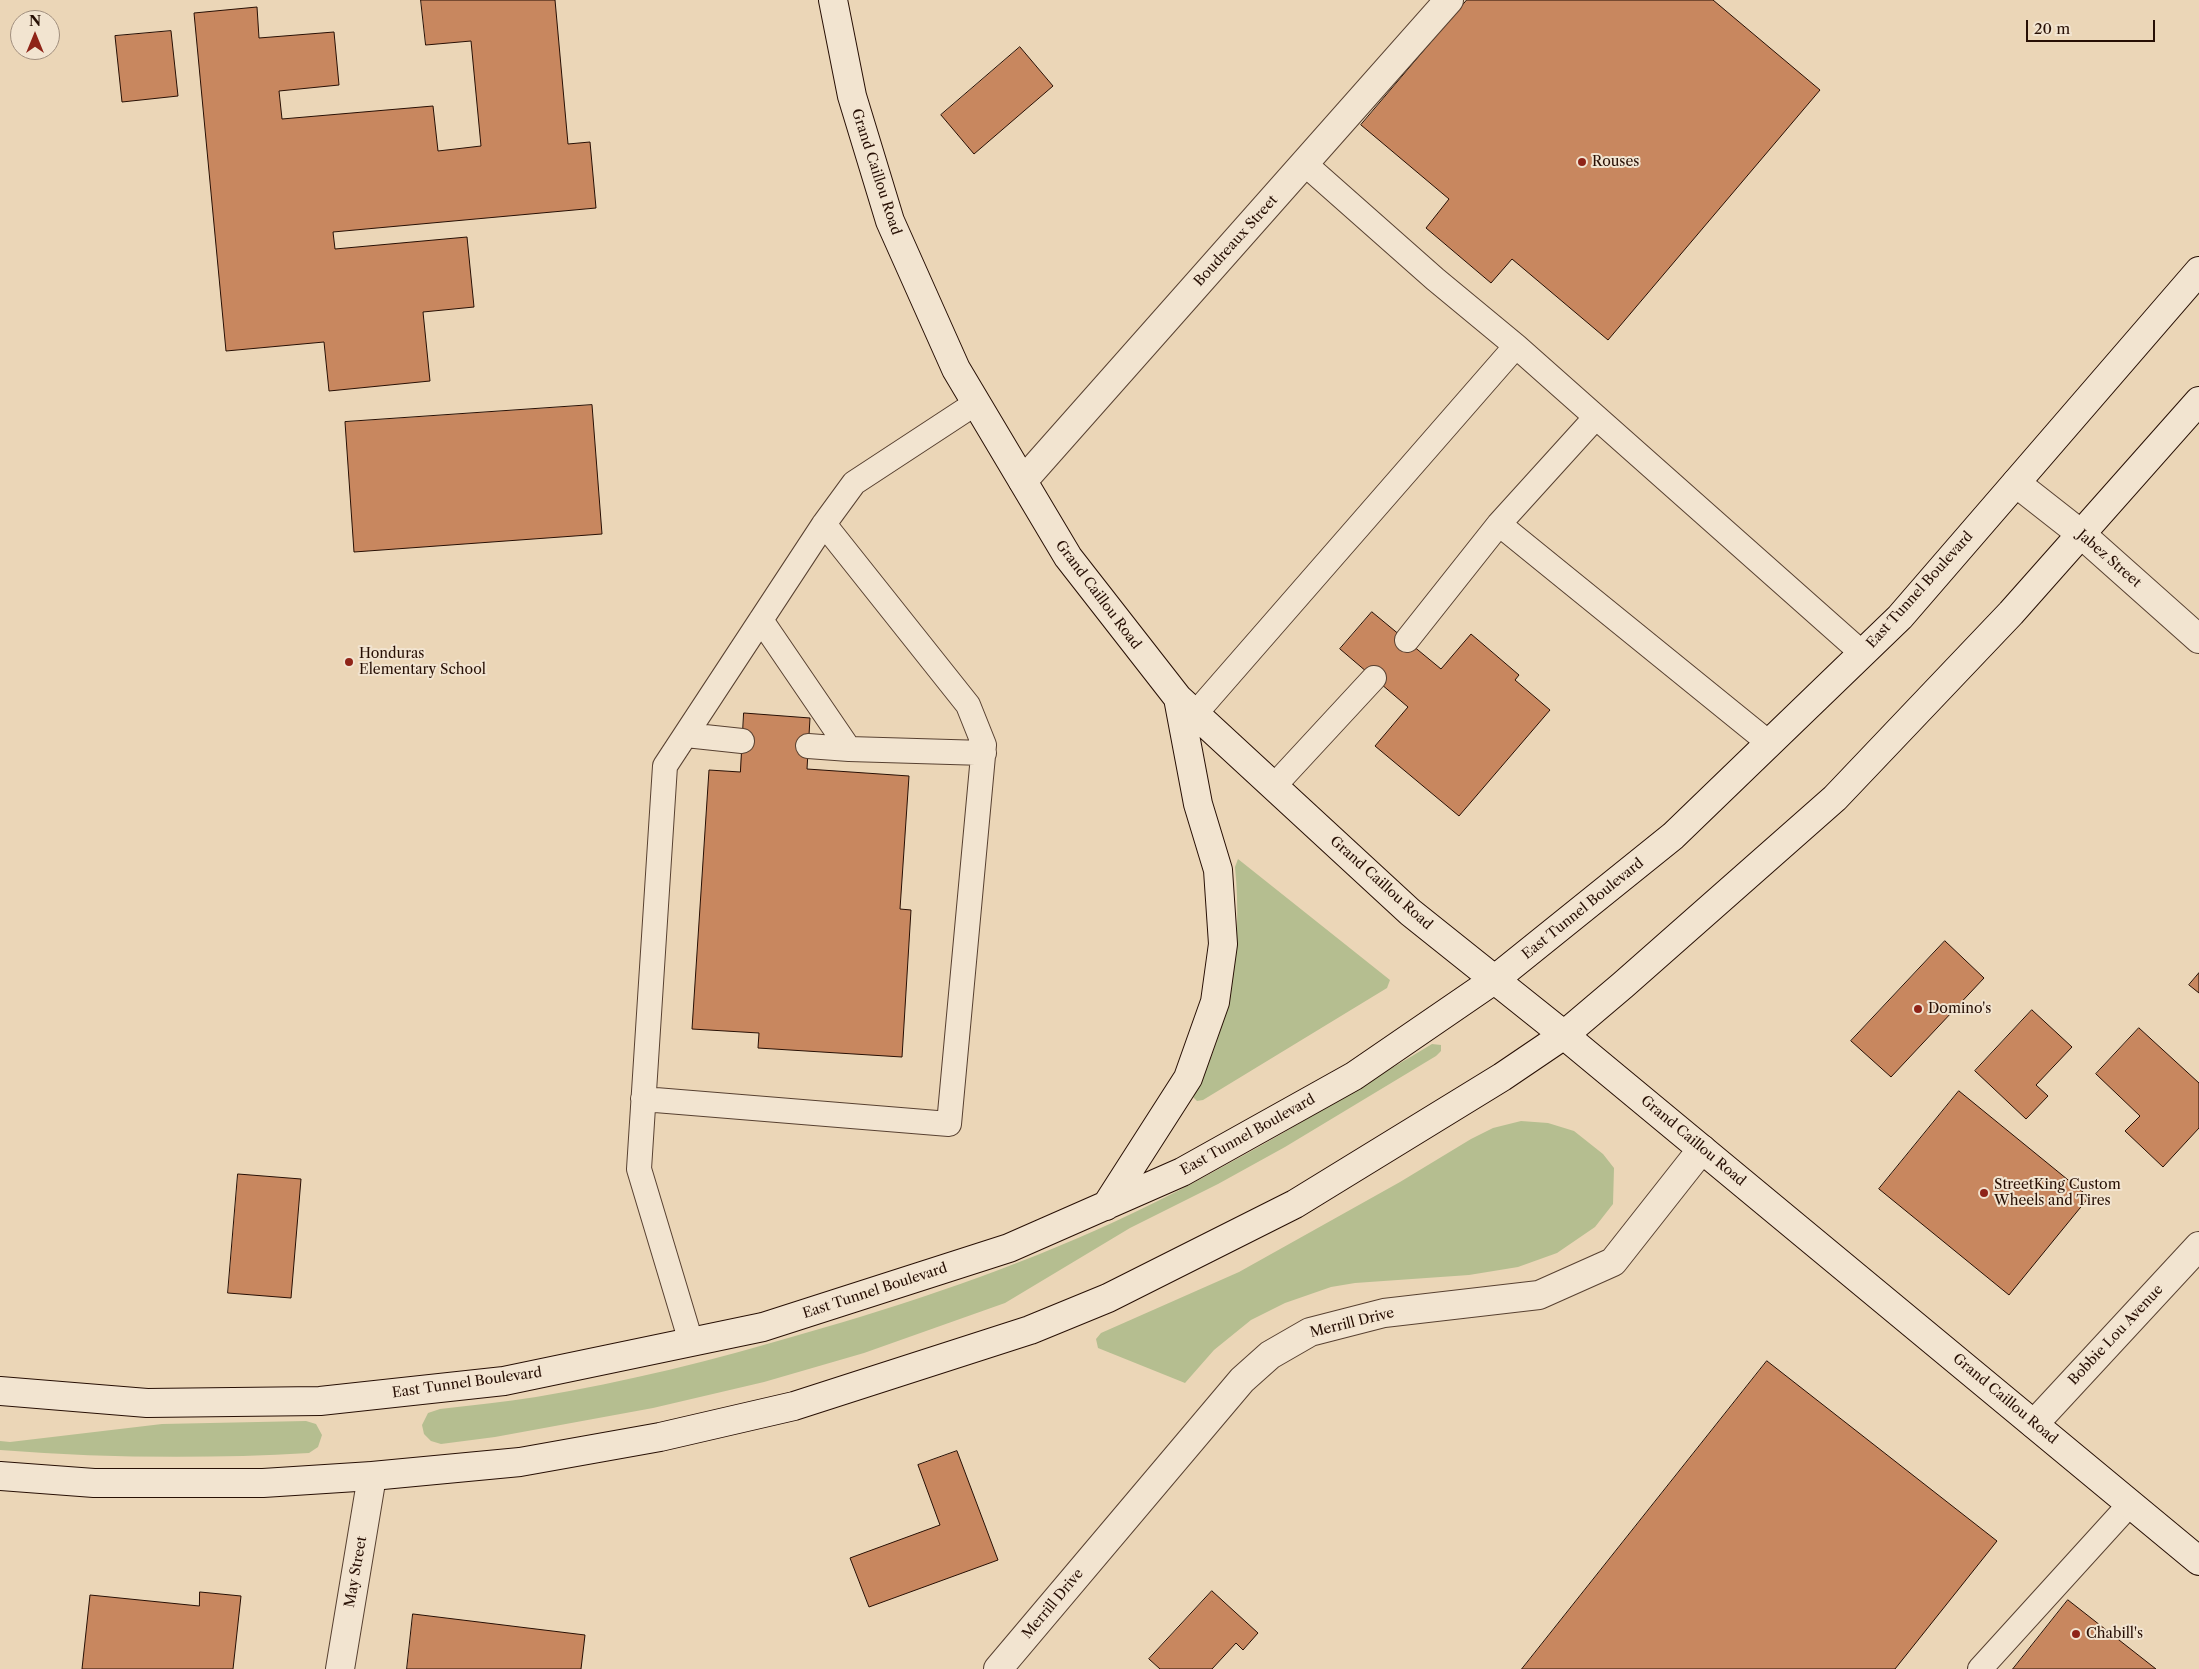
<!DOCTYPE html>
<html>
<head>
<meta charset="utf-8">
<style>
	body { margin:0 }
	#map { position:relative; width:2199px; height:1669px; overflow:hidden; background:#ebd6b7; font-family:"Libre Caslon Text",serif }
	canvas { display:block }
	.north { position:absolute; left:10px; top:10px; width:50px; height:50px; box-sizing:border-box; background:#f2e4d0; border:1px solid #a18f7e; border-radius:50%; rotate:0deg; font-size:14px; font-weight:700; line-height:20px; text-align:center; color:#270f04 }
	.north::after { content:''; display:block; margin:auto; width:18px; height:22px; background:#8f2418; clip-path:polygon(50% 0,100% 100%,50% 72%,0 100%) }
	.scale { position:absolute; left:2026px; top:20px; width:129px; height:22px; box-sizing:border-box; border:2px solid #270f04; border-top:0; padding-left:6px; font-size:15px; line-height:18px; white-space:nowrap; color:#270f04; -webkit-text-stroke:4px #f2e4d0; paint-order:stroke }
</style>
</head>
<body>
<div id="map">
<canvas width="2199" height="1669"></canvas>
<div class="north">N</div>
<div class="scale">20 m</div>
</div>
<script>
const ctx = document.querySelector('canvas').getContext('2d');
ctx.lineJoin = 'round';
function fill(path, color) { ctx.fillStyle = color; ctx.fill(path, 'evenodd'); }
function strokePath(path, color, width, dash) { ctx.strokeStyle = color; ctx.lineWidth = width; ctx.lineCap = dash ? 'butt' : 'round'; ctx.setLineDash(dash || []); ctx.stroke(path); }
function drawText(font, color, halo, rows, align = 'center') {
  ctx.font = font + ' "Libre Caslon Text",serif'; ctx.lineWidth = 4; ctx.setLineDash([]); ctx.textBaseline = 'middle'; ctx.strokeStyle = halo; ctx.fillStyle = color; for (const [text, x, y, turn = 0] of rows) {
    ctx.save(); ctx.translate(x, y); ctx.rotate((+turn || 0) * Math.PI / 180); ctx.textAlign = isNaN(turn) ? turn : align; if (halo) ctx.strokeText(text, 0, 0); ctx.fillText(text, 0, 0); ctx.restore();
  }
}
fill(new Path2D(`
	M 1238,859 L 1390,980 L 1387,988 L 1203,1100 L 1197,1101 L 1193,1097 C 1230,1027 1243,945 1235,867 Z
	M 1432,1044 L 1441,1045 L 1441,1051 L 1436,1056 L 1285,1147 L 1218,1184 L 1130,1228 L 1005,1303 L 864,1353 L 764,1382 L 653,1408 L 495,1437 L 441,1444 L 431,1441 L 424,1434 L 422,1425 L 428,1413 L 440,1409 C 472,1405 504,1402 536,1397 C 626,1382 714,1360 802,1334 C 908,1304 1014,1268 1114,1222 C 1225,1171 1328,1106 1432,1044 Z
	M 1521,1121 L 1548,1123 L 1574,1131 L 1603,1154 L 1614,1168 L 1613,1204 L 1595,1227 L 1557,1253 L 1518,1267 L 1469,1275 L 1355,1283 L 1331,1287 L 1285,1303 L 1251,1320 L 1214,1350 L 1185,1383 L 1098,1348 L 1096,1339 L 1101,1333 L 1239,1272 L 1400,1182 L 1471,1139 L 1493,1128 Z
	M 306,1421 L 316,1424 L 322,1435 L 318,1447 L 309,1453 C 206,1459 103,1458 0,1450 L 0,1441 L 10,1442 L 162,1424 Z`), '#b5be90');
const building = new Path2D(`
	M 421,0 L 555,0 L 568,144 L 590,142 L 596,208 L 333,232 L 335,249 L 467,237 L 474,307 L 423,312 L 430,381 L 329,391 L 324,342 L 226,351 L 194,13 L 257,7 L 259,38 L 334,32 L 339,85 L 279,91 L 282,119 L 433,106 L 438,151 L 481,146 L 471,41 L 426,45 Z
	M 1467,0 L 1713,0 L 1820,90 L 1608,340 L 1512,259 L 1491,283 L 1426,228 L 1449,199 L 1361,125 Z
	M 171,31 L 178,96 L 122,102 L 115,36 Z
	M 1020,47 L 1053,86 L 974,154 L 941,115 Z
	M 592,405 L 602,534 L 354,552 L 345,422 Z
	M 1372,612 L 1441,669 L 1471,634 L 1519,675 L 1515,680 L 1550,710 L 1459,816 L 1375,746 L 1408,707 L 1340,649 Z
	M 744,713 L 810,718 L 807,769 L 909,776 L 900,909 L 911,910 L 902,1057 L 758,1048 L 759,1033 L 692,1029 L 709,770 L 740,772 Z
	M 1945,941 L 1984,978 L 1891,1077 L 1851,1041 Z
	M 2199,973 L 2199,993 L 2189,985 Z
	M 2032,1010 L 2072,1047 L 2036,1085 L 2048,1096 L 2026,1119 L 1975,1071 Z
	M 2139,1028 L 2199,1083 L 2199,1128 L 2163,1167 L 2125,1131 L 2140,1116 L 2096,1074 Z
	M 1959,1091 L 2089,1197 L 2009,1295 L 1879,1189 Z
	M 238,1174 L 301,1179 L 291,1298 L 228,1293 Z
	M 1767,1361 L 1997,1541 L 1895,1669 L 1522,1669 Z
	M 957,1451 L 998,1560 L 869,1607 L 850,1558 L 940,1525 L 918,1465 Z
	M 1212,1591 L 1258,1633 L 1243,1650 L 1236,1643 L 1212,1669 L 1160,1669 L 1149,1659 Z
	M 200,1592 L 241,1596 L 233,1669 L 82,1669 L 90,1595 L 199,1606 Z
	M 2068,1600 L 2156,1669 L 2013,1669 Z
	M 413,1614 L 585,1635 L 581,1669 L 407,1669 Z`);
fill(building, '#c8875f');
strokePath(building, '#270f04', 1);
const service = new Path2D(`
	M 1305,164 L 1435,279 L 1516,346 L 1862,653
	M 1499,524 L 1769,743
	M 761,620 L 849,749
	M 1407,640 L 1499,524 L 1596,417
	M 1195,714 L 1516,346
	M 686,735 L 742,741
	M 808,746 L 849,749 L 984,753
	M 1274,786 L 1374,678
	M 643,1099 L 949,1124 L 984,745 L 968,705 L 824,524
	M 691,1342 L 639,1169 L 665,766 L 824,524 L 854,483 L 976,403
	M 1980,1669 L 2130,1504`);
const minor = new Path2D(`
	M 1023,481 L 1449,0
	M 2016,483 L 2081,534 L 2199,639
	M 2034,1424 L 2199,1246
	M 340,1669 L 372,1476
	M 998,1669 L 1242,1380 L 1270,1355 L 1310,1332 L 1384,1313 L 1539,1295 L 1613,1262 L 1702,1149`);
const secondary = new Path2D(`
	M 833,0 L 852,96 L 890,221 L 956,369 L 1068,557 L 1178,698 L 1410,912 L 1564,1035 L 2199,1561
	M 1106,1206 L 1188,1078 L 1215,1002 L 1223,944 L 1218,870 L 1198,804 L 1178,698
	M 0,1391 L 147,1403 L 320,1401 L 504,1381 L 763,1327 L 1009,1248 L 1182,1172 L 1354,1076 L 1494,980 L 1673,836 L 1900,617 L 2199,271
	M 0,1476 L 94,1483 L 263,1483 L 372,1476 L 520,1462 L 660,1437 L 794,1406 L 1030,1330 L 1108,1298 L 1295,1204 L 1502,1077 L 1564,1035 L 1623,985 L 1835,798 L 2011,613 L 2199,401`);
strokePath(service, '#584131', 26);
strokePath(minor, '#584131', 30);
strokePath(secondary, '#270f04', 30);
strokePath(service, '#f2e4d0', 24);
strokePath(minor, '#f2e4d0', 28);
strokePath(secondary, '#f2e4d0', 28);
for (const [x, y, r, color] of [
	[1582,162,5,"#8f2418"],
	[349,662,5,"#8f2418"],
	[1918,1009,5,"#8f2418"],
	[1984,1193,5,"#8f2418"],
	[2076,1634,5,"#8f2418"]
]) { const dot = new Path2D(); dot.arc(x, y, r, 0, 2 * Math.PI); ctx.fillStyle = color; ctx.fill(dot); strokePath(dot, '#f2e4d0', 2); }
drawText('14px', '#270f04', '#f2e4d0', [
	["Rouses",1592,162],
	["Honduras",359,654],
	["Elementary School",359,670],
	["Domino's",1928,1009],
	["StreetKing Custom",1994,1185],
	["Wheels and Tires",1994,1201],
	["Chabill's",2086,1634]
], 'left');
drawText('14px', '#270f04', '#f2e4d0', [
	["Grand Caillou Road",876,172,72],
	["Boudreaux Street",1236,241,-48],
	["Jabez Street",2109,559,41],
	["East Tunnel Boulevard",1920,590,-48],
	["Grand Caillou Road",1098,595,53],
	["Grand Caillou Road",1381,883,42],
	["East Tunnel Boulevard",1583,909,-39],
	["East Tunnel Boulevard",1248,1135,-29],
	["Grand Caillou Road",1693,1141,40],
	["East Tunnel Boulevard",875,1291,-18],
	["Merrill Drive",1352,1323,-14],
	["Bobbie Lou Avenue",2116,1335,-47],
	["East Tunnel Boulevard",467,1383,-8],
	["Grand Caillou Road",2005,1399,40],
	["May Street",356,1572,-80],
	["Merrill Drive",1053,1604,-50]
]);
</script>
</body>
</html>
